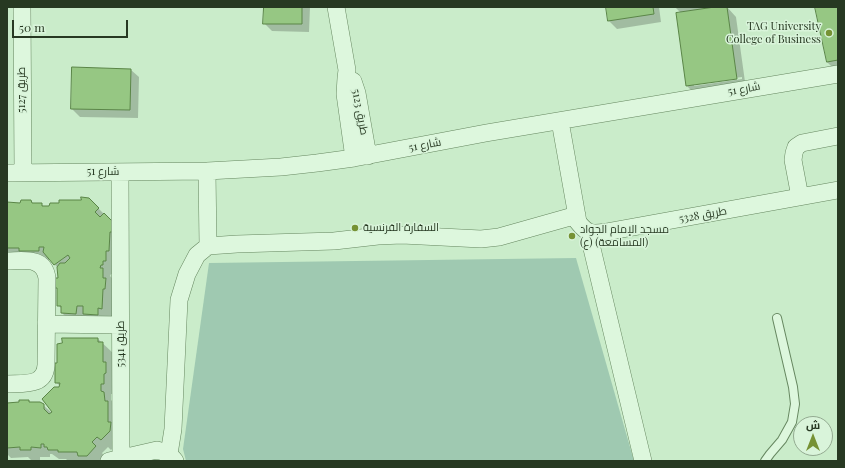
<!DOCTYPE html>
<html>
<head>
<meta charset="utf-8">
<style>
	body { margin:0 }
	#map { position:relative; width:845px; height:468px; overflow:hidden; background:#caecca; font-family:"Playfair Display",Cairo,serif }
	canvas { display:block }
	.frame { position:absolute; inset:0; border:8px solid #273922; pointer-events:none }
	.north { position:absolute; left:793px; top:416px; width:40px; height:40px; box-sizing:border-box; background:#d9f4da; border:1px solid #92a990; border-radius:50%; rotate:0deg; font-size:11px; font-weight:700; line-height:16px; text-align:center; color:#273922 }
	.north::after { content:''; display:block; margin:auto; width:14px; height:18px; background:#769234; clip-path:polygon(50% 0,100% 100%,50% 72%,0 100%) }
	.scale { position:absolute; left:12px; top:20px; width:116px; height:18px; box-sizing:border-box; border:2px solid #273922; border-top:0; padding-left:5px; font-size:12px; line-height:14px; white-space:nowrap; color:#273922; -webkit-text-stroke:3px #d9f4da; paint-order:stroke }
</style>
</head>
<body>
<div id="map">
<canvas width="845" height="468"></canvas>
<div class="frame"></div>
<div class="north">ش</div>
<div class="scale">50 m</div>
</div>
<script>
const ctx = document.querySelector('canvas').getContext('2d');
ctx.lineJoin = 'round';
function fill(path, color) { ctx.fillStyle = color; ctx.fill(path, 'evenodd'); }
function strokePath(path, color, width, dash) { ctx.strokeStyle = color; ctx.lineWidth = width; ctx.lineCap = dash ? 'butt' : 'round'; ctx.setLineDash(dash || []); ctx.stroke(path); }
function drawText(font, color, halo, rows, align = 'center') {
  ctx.font = font + ' "Playfair Display",Cairo,serif'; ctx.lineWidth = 3; ctx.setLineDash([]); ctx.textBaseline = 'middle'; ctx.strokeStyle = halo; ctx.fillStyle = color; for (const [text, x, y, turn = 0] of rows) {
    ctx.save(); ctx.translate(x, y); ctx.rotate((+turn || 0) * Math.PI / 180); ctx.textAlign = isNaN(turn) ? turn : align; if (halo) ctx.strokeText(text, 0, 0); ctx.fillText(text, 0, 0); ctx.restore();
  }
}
fill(new Path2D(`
	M 576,258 L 634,461 L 186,461 L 183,449 L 209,263 Z`), '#9fc9b1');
fill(new Path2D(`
	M 265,7 L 310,7 L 309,32 L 272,31 L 264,23 Z
	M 607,7 L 659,7 L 661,22 L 617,29 L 609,21 Z
	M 675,7 L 727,7 L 736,17 L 746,89 L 697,96 L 687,86 L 681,13 ZM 742,77 L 742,79 L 694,86 L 694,84 Z
	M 816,7 L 838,7 L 838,69 L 835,70 L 827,62 Z
	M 131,70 L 139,77 L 138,118 L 80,117 L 72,109 Z
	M 89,199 L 123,233 L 113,274 L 111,274 L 110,276 L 113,279 L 112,318 L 94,324 L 86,316 L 86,323 L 72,323 L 62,313 L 62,309 L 58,305 L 58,290 L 56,287 L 59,278 L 58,268 L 49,258 L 49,261 L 30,260 L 7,253 L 7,203 L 20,204 L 31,201 L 33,204 L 41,204 L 44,207 L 50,207 L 60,204 L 82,201 Z
	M 98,339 L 113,353 L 114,394 L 111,394 L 111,400 L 114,403 L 120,441 L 111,450 L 108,447 L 102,453 L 105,457 L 101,461 L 68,461 L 66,459 L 59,459 L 52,454 L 50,454 L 50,457 L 40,457 L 40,460 L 31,460 L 28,457 L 11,458 L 7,454 L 7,404 L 29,401 L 31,403 L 43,405 L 52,413 L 62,388 L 56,382 Z`), '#0003');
const building = new Path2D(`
	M 264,7 L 302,7 L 302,24 L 263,24 Z
	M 606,7 L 653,7 L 654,14 L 608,21 Z
	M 715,7 L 727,7 L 737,79 L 686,86 L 676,13 Z
	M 815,7 L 838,7 L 838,60 L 827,62 Z
	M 72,67 L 131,69 L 130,110 L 71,109 Z
	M 81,197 L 89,198 L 99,208 L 95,212 L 100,217 L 104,213 L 113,222 L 113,232 L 110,232 L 109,251 L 106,251 L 106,261 L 103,261 L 103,265 L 101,265 L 100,268 L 103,268 L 103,278 L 106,278 L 105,289 L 103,289 L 102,309 L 98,308 L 98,315 L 83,314 L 83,306 L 77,306 L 76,314 L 61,313 L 61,306 L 57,306 L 57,288 L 55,288 L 55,278 L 58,278 L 57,267 L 60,263 L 65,263 L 70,258 L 68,255 L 54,265 L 43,252 L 44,247 L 39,247 L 39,251 L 19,251 L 19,248 L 7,248 L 7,202 L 20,203 L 21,200 L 31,200 L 32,203 L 42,203 L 42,206 L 49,206 L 50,203 L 59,203 L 59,200 L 81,200 Z
	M 62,338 L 98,338 L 98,342 L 103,342 L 103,362 L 106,362 L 106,373 L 104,374 L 104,384 L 101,384 L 101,391 L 104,392 L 105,401 L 108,401 L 108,422 L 111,422 L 110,431 L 101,440 L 97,437 L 92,442 L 96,446 L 87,456 L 78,456 L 77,452 L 58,452 L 58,450 L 48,450 L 47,447 L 44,447 L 44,444 L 41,444 L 41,448 L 31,447 L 31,450 L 20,450 L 20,447 L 7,448 L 7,403 L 19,402 L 19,400 L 29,400 L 29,402 L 40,402 L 44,404 L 44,409 L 49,414 L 52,412 L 42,399 L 54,387 L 59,387 L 60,383 L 55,383 L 55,363 L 57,363 L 57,344 L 62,343 Z`);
fill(building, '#96c783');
strokePath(building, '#5a8547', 1);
const lane = new Path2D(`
	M 765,461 L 770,454 L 782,440 L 792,422 L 795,404 L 793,387 L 777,318`);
const street = new Path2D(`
	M 22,7 L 23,173
	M 336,7 L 347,70 L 346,78 L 345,94 L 354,158
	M 353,81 L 357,93 L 368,156
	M 560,121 L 578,222 C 587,234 592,234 606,232 L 838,190
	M 207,171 L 208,246
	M 120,172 L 121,458
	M 7,173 L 207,171 L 281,167 L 317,163 L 354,158 L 486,133 L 838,74
	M 800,197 L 793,160 L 794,153 L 796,147 L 802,143 L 838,136
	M 588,232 L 643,461
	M 7,261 C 23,261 44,256 47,278 L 46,365 C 45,387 23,383 7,384
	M 46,324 L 120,325
	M 169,454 L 173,429 L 179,300 L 187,274 L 197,255 L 208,246 L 237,244 L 334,241 L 378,236 L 402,235 L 481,239 L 499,237 L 577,215
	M 109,461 L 157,450 C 165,452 170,454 175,461`);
strokePath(lane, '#668760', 10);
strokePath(street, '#668760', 18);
strokePath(lane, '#ddf7dd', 8);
strokePath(street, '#ddf7dd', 17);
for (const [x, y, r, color] of [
	[829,33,4,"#769234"],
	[355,228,4,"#769234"],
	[572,236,4,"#769234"]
]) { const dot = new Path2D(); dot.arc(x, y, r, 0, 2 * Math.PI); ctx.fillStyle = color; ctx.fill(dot); strokePath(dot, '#d9f4da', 1.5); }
drawText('11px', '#273922', '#d9f4da', [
	["TAG University",821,27,"right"],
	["College of Business",821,40,"right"],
	["السفارة الفرنسية",363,228],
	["مسجد الإمام الجواد",580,230],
	["(ع) (المسامعة)",580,243]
], 'left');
drawText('11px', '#273922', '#d9f4da', [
	["شارع 51",744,89,-10],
	["طريق 5127",22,90,-90],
	["طريق 5123",360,112,79],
	["شارع 51",425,145,-11],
	["شارع 51",103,172],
	["طريق 5328",703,215,-10],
	["طريق 5341",121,344,-90]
]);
</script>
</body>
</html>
